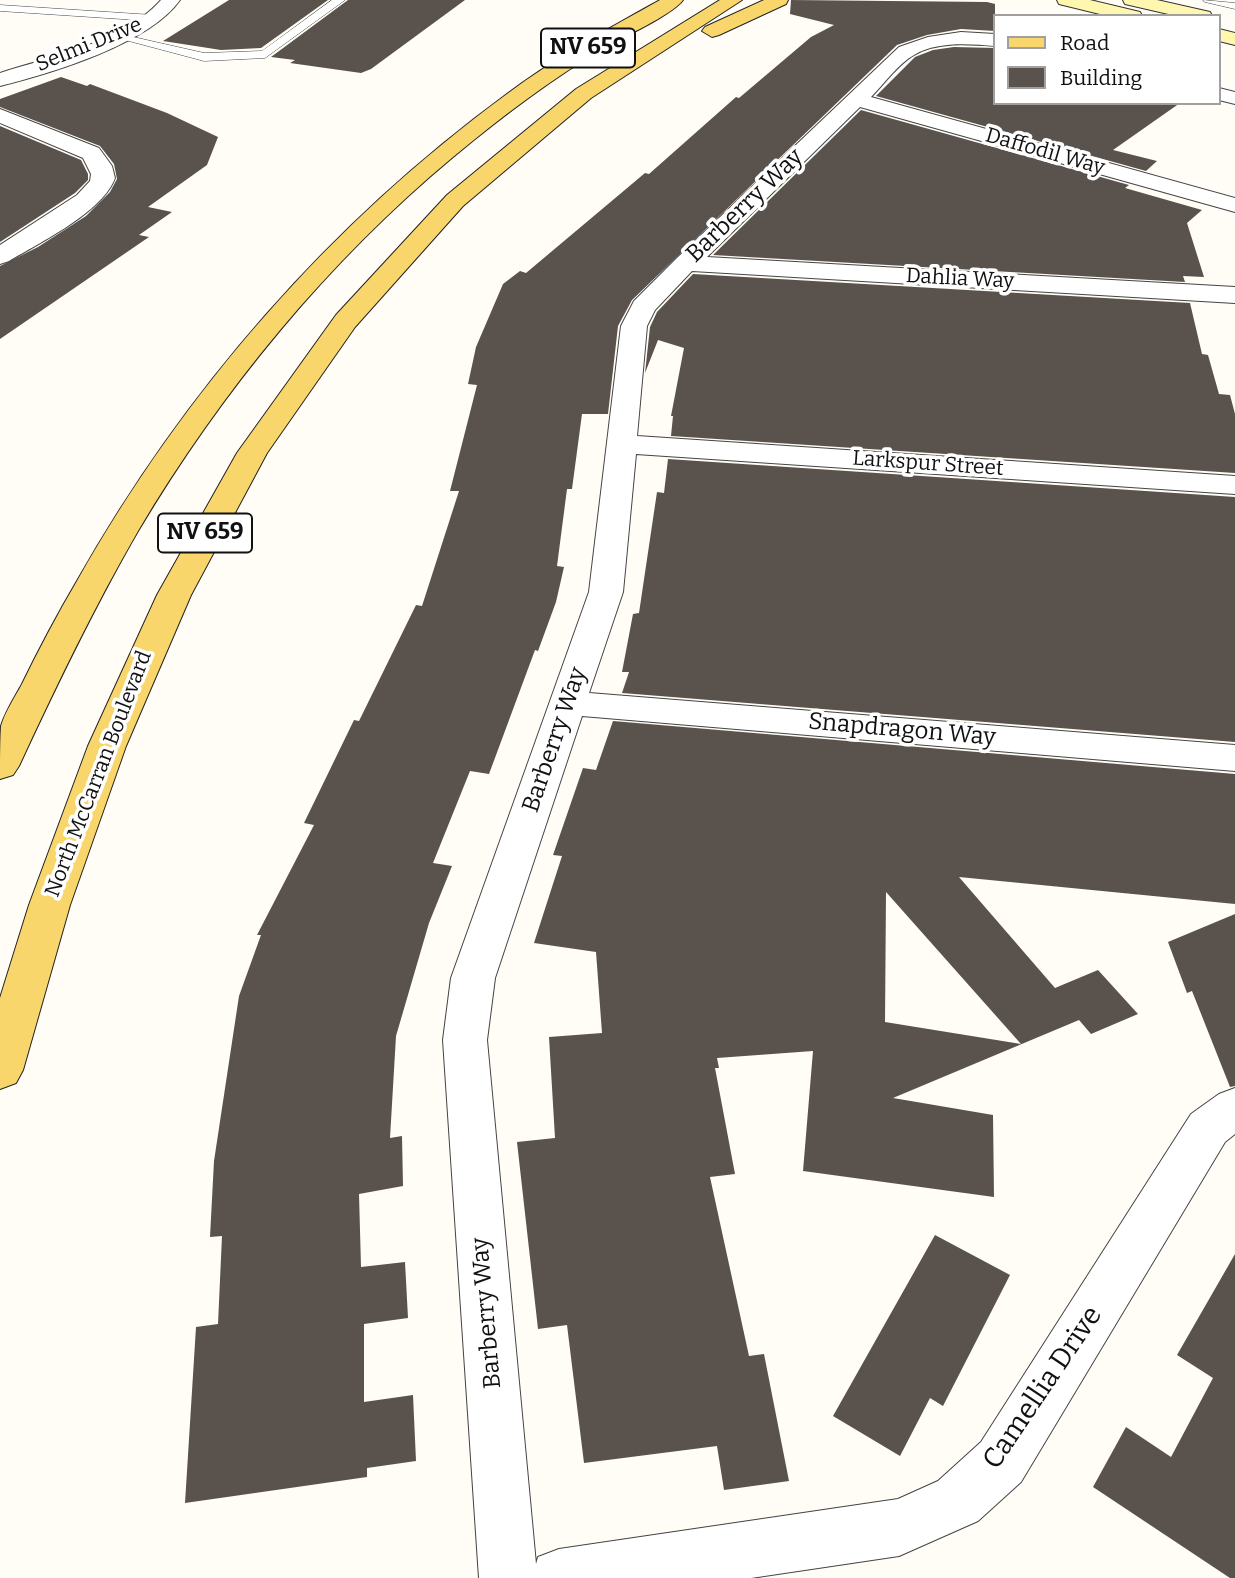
<!DOCTYPE html>
<html>
<head>
<meta charset="utf-8">
<style>
	body { margin:0 }
	#map { position:relative; width:1235px; height:1578px; overflow:hidden; background:#fffdf5; font-family:Bitter,serif }
	canvas { display:block }
	.legend { position:absolute; left:993px; top:14px; width:228px; height:91px; box-sizing:border-box; background:#fff; border:2px solid #a0a0a0; margin:0; padding:9px 12px; list-style:none; font-size:21px; color:#111 }
	.legend li { display:flex; align-items:center; gap:14px; height:35px }
	.legend b { width:35px; border:2px solid #a0a0a0 }
</style>
</head>
<body>
<div id="map">
<canvas width="1235" height="1578"></canvas>
<ul class="legend">
<li><b style="height:9px;background:#f9d66b"></b>Road</li>
<li><b style="height:19px;background:#5a524d"></b>Building</li>
</ul>
</div>
<script>
const ctx = document.querySelector('canvas').getContext('2d');
ctx.lineJoin = 'round';
function fill(path, color) { ctx.fillStyle = color; ctx.fill(path, 'evenodd'); }
function strokePath(path, color, width, dash) { ctx.strokeStyle = color; ctx.lineWidth = width; ctx.lineCap = dash ? 'butt' : 'round'; ctx.setLineDash(dash || []); ctx.stroke(path); }
function drawText(font, color, halo, rows, align = 'center') {
  ctx.font = font + ' Bitter,serif'; ctx.lineWidth = 7; ctx.setLineDash([]); ctx.textBaseline = 'middle'; ctx.strokeStyle = halo; ctx.fillStyle = color; for (const [text, x, y, turn = 0] of rows) {
    ctx.save(); ctx.translate(x, y); ctx.rotate((+turn || 0) * Math.PI / 180); ctx.textAlign = isNaN(turn) ? turn : align; if (halo) ctx.strokeText(text, 0, 0); ctx.fillText(text, 0, 0); ctx.restore();
  }
}
fill(new Path2D(`
	M 229,0 L 328,0 L 261,48 L 221,50 L 163,41 Z
	M 348,0 L 465,0 L 371,69 L 361,73 L 290,63 L 295,60 L 271,57 Z
	M 791,0 L 987,2 L 995,4 L 995,31 L 961,29 L 927,35 L 897,45 L 632,300 L 618,326 L 608,414 L 582,414 L 572,489 L 567,489 L 557,566 L 564,567 L 556,602 L 538,651 L 535,650 L 489,774 L 470,771 L 433,863 L 452,866 L 429,923 L 396,1036 L 390,1138 L 402,1136 L 403,1186 L 359,1194 L 361,1267 L 405,1262 L 408,1318 L 364,1324 L 364,1402 L 413,1395 L 416,1461 L 367,1468 L 367,1477 L 185,1503 L 196,1327 L 218,1324 L 222,1236 L 210,1237 L 214,1161 L 239,996 L 261,935 L 257,935 L 314,825 L 304,823 L 354,720 L 359,721 L 416,605 L 422,606 L 459,491 L 450,491 L 477,385 L 468,384 L 476,347 L 503,284 L 520,271 L 526,273 L 645,173 L 649,174 L 736,97 L 739,98 L 811,37 L 834,25 L 790,14 Z
	M 954,47 L 995,48 L 995,103 L 1180,103 L 1113,150 L 1157,161 L 1146,171 L 876,96 L 915,57 L 933,50 Z
	M 61,77 L 87,86 L 90,84 L 167,113 L 218,137 L 207,165 L 148,207 L 172,212 L 139,235 L 149,237 L 0,339 L 0,266 L 38,247 L 86,216 L 110,192 L 117,179 L 114,164 L 100,146 L 0,107 L 0,99 Z
	M 861,110 L 1129,185 L 1125,188 L 1202,210 L 1187,223 L 1204,277 L 1183,276 L 1185,282 L 713,255 Z
	M 0,126 L 81,160 L 88,174 L 88,180 L 75,193 L 0,242 Z
	M 693,274 L 1190,303 L 1202,354 L 1208,355 L 1219,394 L 1230,395 L 1235,414 L 1235,473 L 671,436 L 673,416 L 671,416 L 684,348 L 658,340 L 645,373 L 650,327 L 657,312 Z
	M 668,459 L 1235,497 L 1235,742 L 622,693 L 629,672 L 622,672 L 633,614 L 639,613 L 657,492 L 664,493 Z
	M 613,721 L 1235,774 L 1235,904 L 959,877 L 1055,988 L 1098,970 L 1138,1014 L 1091,1034 L 1079,1020 L 893,1098 L 993,1115 L 994,1197 L 803,1171 L 813,1051 L 717,1058 L 719,1068 L 715,1068 L 735,1174 L 710,1177 L 749,1356 L 764,1354 L 789,1481 L 724,1490 L 717,1446 L 584,1463 L 567,1325 L 538,1329 L 517,1142 L 555,1138 L 549,1037 L 602,1033 L 596,952 L 534,943 L 562,856 L 553,855 L 583,768 L 596,770 ZM 886,892 L 1021,1044 L 885,1022 Z
	M 1235,914 L 1235,1086 L 1230,1087 L 1192,991 L 1187,993 L 1168,942 Z
	M 935,1235 L 1010,1275 L 943,1406 L 930,1398 L 900,1456 L 833,1416 Z
	M 1235,1254 L 1235,1578 L 1230,1578 L 1093,1487 L 1126,1427 L 1171,1457 L 1213,1378 L 1177,1355 Z`), '#5a524d');
const lane = new Path2D(`
	M 332,0 L 345,0 L 265,58 L 204,61 L 114,37 L 120,34 L 204,53 L 262,51 Z
	M 1203,0 L 1235,3 L 1235,9 L 1205,2 Z
	M 0,5 L 153,15 L 159,18 L 153,21 L 0,11 Z`);
const street = new Path2D(`
	M 161,0 L 180,0 C 149,44 52,73 0,86 L 0,73 C 52,56 123,43 161,0 Z
	M 961,32 L 995,34 L 995,46 C 970,44 937,41 914,55 C 898,64 884,84 871,97 L 1235,198 L 1235,212 L 860,107 L 707,257 L 1235,287 L 1235,303 L 692,271 L 655,310 L 647,326 L 637,436 L 1235,476 L 1235,494 L 636,454 L 623,592 L 589,693 L 1235,745 L 1235,771 L 582,716 L 495,978 L 487,1040 L 536,1564 L 538,1557 L 559,1549 L 898,1499 L 938,1481 L 981,1442 L 1191,1114 L 1219,1094 L 1235,1088 L 1235,1134 L 1225,1142 L 1021,1482 L 978,1521 L 899,1556 L 751,1578 L 479,1578 L 443,1040 L 451,978 L 589,592 L 621,326 L 634,301 L 677,258 L 899,47 L 928,37 Z
	M 1219,88 L 1235,92 L 1235,104 L 1219,100 Z
	M 0,109 L 99,148 L 112,166 L 115,178 C 103,212 39,243 9,261 L 0,264 L 0,245 L 77,195 L 90,181 L 91,174 L 83,158 L 0,123 Z`);
const secondary = new Path2D(`
	M 1057,0 L 1090,0 L 1140,12 L 1142,16 L 1108,16 L 1059,4 Z
	M 1123,0 L 1157,0 L 1210,12 L 1212,16 L 1177,16 L 1125,4 Z
	M 1219,29 L 1235,33 L 1235,45 L 1219,41 Z`);
const primary = new Path2D(`
	M 660,0 L 683,0 C 672,15 621,38 602,49 C 550,80 500,118 453,157 C 328,261 221,391 138,531 C 94,607 56,686 19,766 L 13,775 L 0,779 C 0,763 0,741 1,726 C 5,712 15,697 22,684 C 39,649 57,615 77,581 C 185,390 330,224 507,94 C 555,58 608,29 660,0 Z
	M 720,0 L 742,0 L 591,98 L 463,206 L 355,327 L 267,453 L 191,595 L 126,746 L 70,905 L 23,1070 L 16,1083 L 0,1089 L 0,998 L 29,905 L 88,746 L 157,595 L 237,453 L 336,315 L 447,195 L 576,89 Z
	M 764,0 L 788,0 L 786,4 L 719,35 L 712,37 L 702,31 L 705,27 Z`);
strokePath(lane, '#444', 1);
strokePath(street, '#444', 2);
strokePath(secondary, '#333', 2);
strokePath(primary, '#222', 2);
fill(lane, '#fff');
fill(street, '#fff');
fill(secondary, '#fff6b0');
fill(primary, '#f9d66b');
drawText('21px', '#111', '#fff', [
	["Selmi Drive",89,45,-22],
	["Daffodil Way",1045,152,16],
	["Dahlia Way",960,279,3],
	["Larkspur Street",928,464,4],
	["North McCarran Boulevard",99,774,-69]
]);
for (const [x, y, w] of [
	[588,48,94],
	[205,533,94]
]) { const box = new Path2D(); box.roundRect(x - w / 2, y - 19.5, w, 39, 5); ctx.fillStyle = '#fff'; ctx.fill(box); strokePath(box, '#111', 2); }
drawText('bold 23px', '#111', null, [
	["NV 659",588,48],
	["NV 659",205,533]
]);
drawText('24px', '#111', '#fff', [
	["Barberry Way",745,206,-44],
	["Snapdragon Way",902,730,5],
	["Barberry Way",555,740,-71],
	["Barberry Way",487,1313,-95]
]);
drawText('28px', '#111', '#fff', [
	["Camellia Drive",1043,1388,-56]
]);
</script>
</body>
</html>
